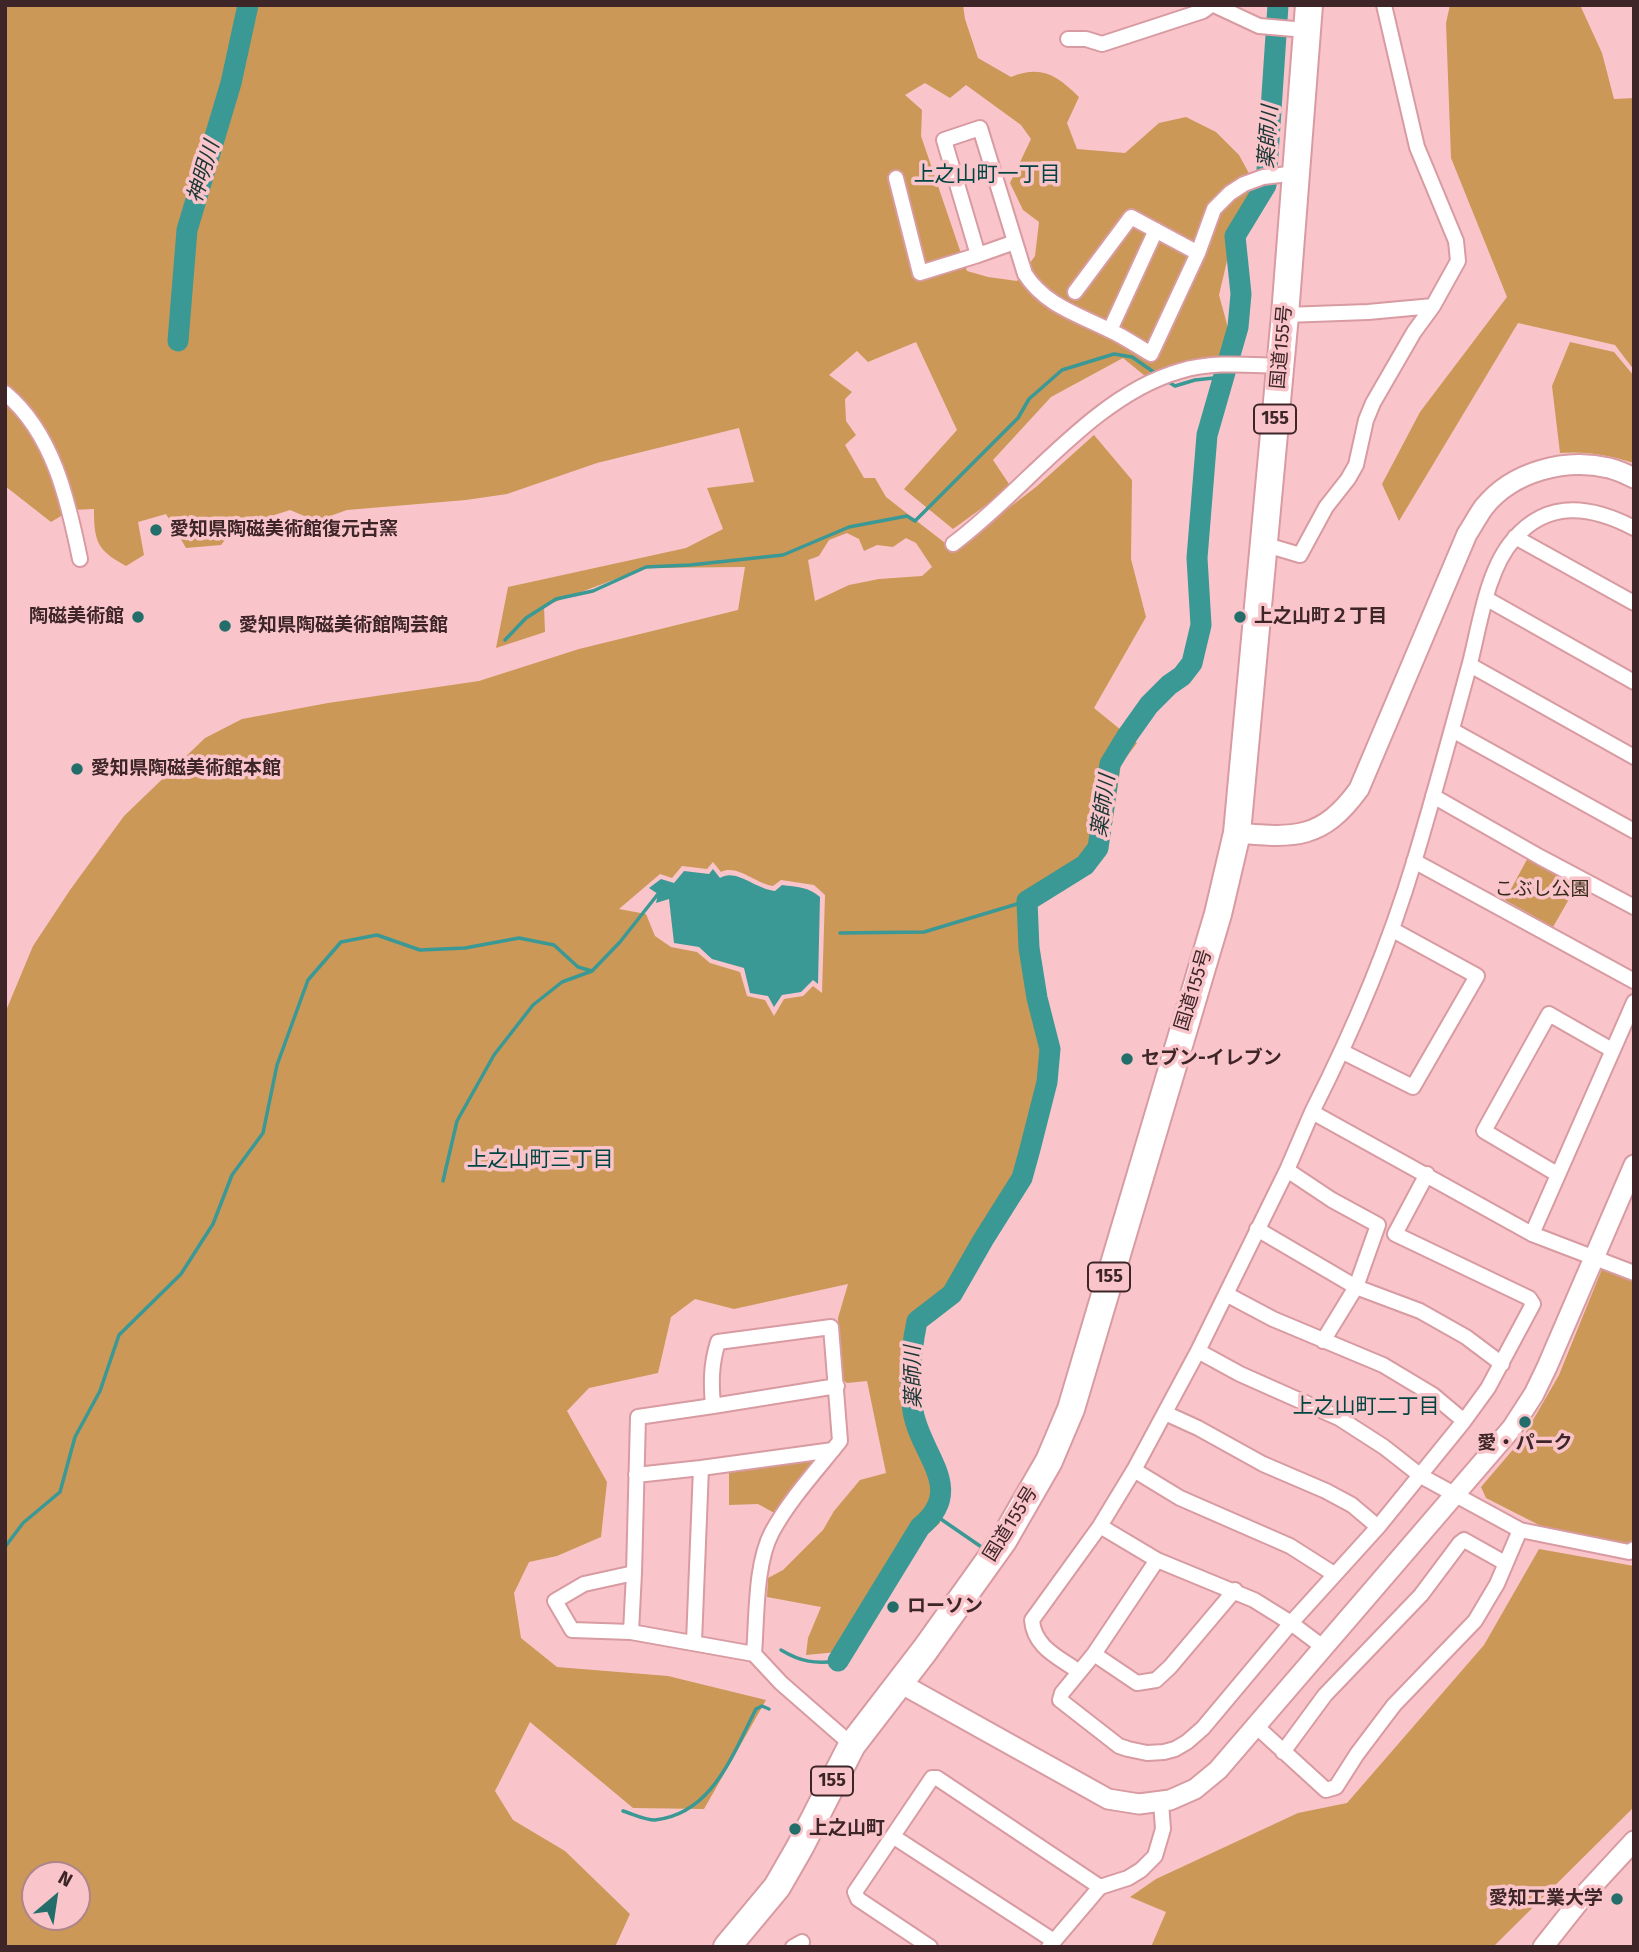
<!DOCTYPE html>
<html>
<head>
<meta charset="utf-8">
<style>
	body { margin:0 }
	#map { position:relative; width:1639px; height:1952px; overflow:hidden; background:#f9c5ca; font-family:"Fira Sans",sans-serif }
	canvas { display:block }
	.frame { position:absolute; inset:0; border:7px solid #3d2528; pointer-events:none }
	.north { position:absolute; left:21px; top:1861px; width:70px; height:70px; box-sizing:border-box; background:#f9c5ca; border:2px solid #ae8589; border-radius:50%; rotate:29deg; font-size:19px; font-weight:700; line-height:28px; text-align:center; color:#3d2528 }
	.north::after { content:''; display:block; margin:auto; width:24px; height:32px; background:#236e6b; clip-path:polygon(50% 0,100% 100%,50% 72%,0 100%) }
</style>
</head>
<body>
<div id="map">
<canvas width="1639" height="1952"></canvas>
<div class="frame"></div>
<div class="north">N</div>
</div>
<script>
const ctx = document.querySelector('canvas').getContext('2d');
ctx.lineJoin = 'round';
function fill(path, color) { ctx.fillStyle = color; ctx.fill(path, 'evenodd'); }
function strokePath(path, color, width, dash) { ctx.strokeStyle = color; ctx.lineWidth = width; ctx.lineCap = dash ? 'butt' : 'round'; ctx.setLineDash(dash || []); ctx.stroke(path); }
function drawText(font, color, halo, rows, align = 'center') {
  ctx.font = font + ' "Fira Sans","Noto Sans JP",sans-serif'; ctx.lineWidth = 7; ctx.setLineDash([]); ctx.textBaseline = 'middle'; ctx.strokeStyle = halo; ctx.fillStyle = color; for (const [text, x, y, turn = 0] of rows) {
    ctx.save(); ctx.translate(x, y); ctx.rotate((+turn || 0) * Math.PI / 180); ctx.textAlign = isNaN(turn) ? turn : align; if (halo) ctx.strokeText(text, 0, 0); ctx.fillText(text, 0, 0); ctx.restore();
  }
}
fill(new Path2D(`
	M 5,5 L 963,5 L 965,19 L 978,58 L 1011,77 C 1042,65 1056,75 1079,97 L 1067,123 L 1077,149 L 1125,153 L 1159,123 L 1186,117 L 1216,132 L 1239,155 L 1258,190 L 1234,231 L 1219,295 L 1236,357 L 1191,362 L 1145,376 L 1123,358 L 1051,397 L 993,460 L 1011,487 L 953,529 L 904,489 L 957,430 L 916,342 L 868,362 L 857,351 L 829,375 L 852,392 L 845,399 L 846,421 L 856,435 L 845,445 L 864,478 L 875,478 L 886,497 L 954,550 L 1036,487 L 1094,435 L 1132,480 L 1131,559 L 1146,617 L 1094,708 L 1137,743 L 1121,764 L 1110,839 L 1077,865 L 1024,898 L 1021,945 L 1043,1041 L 1042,1077 L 1016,1172 L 1003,1199 L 951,1290 L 913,1316 L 904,1355 L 912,1428 L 936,1486 L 940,1523 L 918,1542 L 898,1550 L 837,1652 L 806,1655 L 808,1638 L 821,1607 L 767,1597 L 768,1578 L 783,1570 L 823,1530 L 834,1511 L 860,1480 L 886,1473 L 867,1381 L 847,1383 L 841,1379 L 838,1318 L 848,1284 L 734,1309 L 695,1299 L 671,1317 L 658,1373 L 589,1388 L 567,1411 L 607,1482 L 601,1537 L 557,1556 L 529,1562 L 514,1593 L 521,1638 L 557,1667 L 668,1676 L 766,1700 L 704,1809 L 633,1808 L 530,1722 L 495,1791 L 513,1820 L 565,1851 L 630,1914 L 615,1947 L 5,1947 L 5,1013 L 33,946 L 70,890 L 124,816 L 205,738 L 242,719 L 328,703 L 479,681 L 579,649 L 738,610 L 745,567 L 645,568 L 544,606 L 545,632 L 496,648 L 508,587 L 686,548 L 723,529 L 707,488 L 754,482 L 739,428 L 597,463 L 507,494 L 466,500 L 347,510 L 316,521 L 290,510 L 234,528 L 221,545 L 186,548 L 166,514 L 138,522 L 144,555 L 126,566 C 97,550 94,542 94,509 L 71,510 L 51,522 L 5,486 ZM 925,83 L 950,98 L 966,85 L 1021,125 L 1031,139 L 1010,183 L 1023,210 L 1039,222 L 1035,256 L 1017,281 L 988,277 L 967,271 L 921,136 L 922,110 L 905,95 ZM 847,533 L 859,539 L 864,551 L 877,545 L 893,547 L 906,538 L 916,543 L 932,567 L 922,576 L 879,579 L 849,585 L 815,601 L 808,560 L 819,556 L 829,540 ZM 713,862 L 721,872 C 737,864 756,884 773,886 L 781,880 L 814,885 L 825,895 L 822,993 L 813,986 L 803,996 L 784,999 L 774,1016 L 765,1000 L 747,996 L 740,972 L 710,963 L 697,952 L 671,947 L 655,936 L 646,914 L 619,909 L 660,874 L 672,878 L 682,866 L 707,869 ZM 35,1875 L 77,1875 L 77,1917 L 35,1917 Z
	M 1450,5 L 1580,5 L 1602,53 L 1614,99 L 1634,98 L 1634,370 L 1615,345 L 1518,323 L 1399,521 L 1382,484 L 1420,412 L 1507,297 L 1451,158 L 1446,23 Z
	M 1570,342 L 1614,352 L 1634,376 L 1634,463 C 1608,455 1586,451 1560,453 L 1552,386 Z
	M 1531,852 L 1580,880 L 1553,927 L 1505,900 Z
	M 1602,1269 L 1634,1280 L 1634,1551 L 1630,1544 L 1541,1526 L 1486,1498 L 1481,1487 L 1522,1439 L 1559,1375 Z
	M 811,1456 L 816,1464 L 778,1515 L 758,1504 L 729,1505 L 729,1469 Z
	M 1539,1549 L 1634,1566 L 1634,1807 L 1493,1947 L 1151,1947 L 1166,1912 L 1130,1897 L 1156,1879 L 1298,1813 L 1347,1803 L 1484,1645 Z`), '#cb9858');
fill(new Path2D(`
	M 713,869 L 720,878 C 736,868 755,889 775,891 L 782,885 C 797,887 809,887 820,897 L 818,984 L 813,980 L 801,992 L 782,995 L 774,1007 L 768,996 L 750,993 L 744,968 L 712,959 L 699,947 L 674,943 L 669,899 L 656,903 L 658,894 L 649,888 L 661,879 L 674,883 L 684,871 L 709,874 Z`), '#3a9895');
strokePath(new Path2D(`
	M 1167,381 L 1175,386 L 1195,380 L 1223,377
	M 505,640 L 526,618 L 556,599 L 593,591 L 646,567 L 690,565 L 783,555 L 849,527 L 907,516 L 915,521 L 1018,418 L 1029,399 L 1062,370 L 1114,354 L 1132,357 L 1158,375
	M 840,933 L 924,932 L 1027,901
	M 443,1181 L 457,1121 L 494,1055 L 533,1005 L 562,982 L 592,971
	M 935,1515 L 980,1546
	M 5,1547 L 23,1523 L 60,1492 L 75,1437 L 100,1391 L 119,1335 L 181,1274 L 213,1224 L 232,1175 L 263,1133 L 277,1065 L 308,980 L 341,942 L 377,935 L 420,950 L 465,948 L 519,938 L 554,945 L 578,967 L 592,971 L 620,942 L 658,894
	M 781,1650 C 801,1662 815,1664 838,1661
	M 623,1811 C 633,1814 645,1820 655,1820 C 713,1814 733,1753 756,1709 L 762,1706 L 769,1709`), '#3a9895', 3.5);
strokePath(new Path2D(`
	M 178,341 L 187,230 L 231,83 L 248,5
	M 838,1661 L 920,1527 C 967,1489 920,1455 913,1411 C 908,1381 911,1350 917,1321 L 952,1294 L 983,1240 L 1022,1178 L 1030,1149 L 1047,1082 L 1050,1049 L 1037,998 L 1029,948 L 1027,901 L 1085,865 L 1098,848 L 1110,764 L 1127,736 L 1149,705 L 1169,685 L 1182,676 L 1192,663 L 1201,625 L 1197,558 L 1207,435 L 1238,327 L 1241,294 L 1235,236 L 1266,185 L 1278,5`), '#3a9895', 21);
const street = new Path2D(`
	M 1214,5 L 1259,26 L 1306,30
	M 1068,39 L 1086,39 L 1102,44 L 1203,11 L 1211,5
	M 896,178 L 920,273 L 978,255 L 944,140 L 980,128 L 1025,274 C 1045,305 1077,314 1109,330 C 1123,336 1137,346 1151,354 L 1198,253 L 1214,209 L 1230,193 L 1244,184 L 1263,177 L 1297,173
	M 978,255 L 1015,242
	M 1075,292 L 1131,217 L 1198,253
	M 1285,315 L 1368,312 L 1433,306 L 1458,261 L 1456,241 L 1417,147 L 1384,5
	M 1110,330 L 1156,230
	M 5,393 C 53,433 68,500 80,559
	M 1634,528 C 1592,506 1548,499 1514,539 C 1487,569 1480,624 1470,663 C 1452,729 1434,796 1414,862 C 1388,949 1353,1031 1312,1112 L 1532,1234 L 1634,1273
	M 1515,537 L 1634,603
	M 953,544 C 1025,491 1092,396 1180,371 C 1213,361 1247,365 1280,366
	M 1263,544 L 1300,555 L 1326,507 L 1348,479 L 1356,465 L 1366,420 L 1373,403 L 1414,332 L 1433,306
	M 1487,599 L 1634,682
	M 1470,665 L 1634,757
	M 1452,730 L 1634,831
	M 1433,796 L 1540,857 L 1634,907
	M 1414,861 L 1634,981
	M 1343,1052 L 1413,1087 L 1477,976 L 1393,930
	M 1287,1170 L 1332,1200 L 1378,1225 L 1356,1287 L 1323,1341
	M 1557,1174 L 1484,1131 L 1549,1014 L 1612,1050
	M 1257,1229 L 1356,1287 L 1420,1311 L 1466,1337 L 1502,1364
	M 1532,1234 L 1634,1002
	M 1226,1294 L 1273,1319 L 1383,1365 L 1433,1395 L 1464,1421
	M 1198,1351 L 1240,1374 L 1339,1418 L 1384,1447 L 1421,1476 L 1520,1530 L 1629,1552 L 1634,1549
	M 713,1406 L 837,1386
	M 1165,1413 L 1198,1428 L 1263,1464 L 1326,1491 L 1352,1505 L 1378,1527
	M 1134,1470 L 1180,1498 L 1290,1546 L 1334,1574
	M 636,1475 L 701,1468 L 833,1450
	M 1100,1526 L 1157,1560 L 1254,1600 L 1291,1623 L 1323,1647
	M 1157,1560 L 1094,1654 L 1062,1693 L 1060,1700 L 1119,1746 L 1128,1749 L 1147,1753 L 1164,1752 L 1175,1749 L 1187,1742 L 1203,1728 L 1291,1623 L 1378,1527 L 1464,1421 L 1488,1388 L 1533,1304 L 1529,1298 L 1395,1234 L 1427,1174
	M 631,1632 L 634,1573
	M 694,1642 L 701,1468
	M 754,1654 C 757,1617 755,1564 772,1532 C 790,1499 817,1470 840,1441 L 831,1327 L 718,1342 C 711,1364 711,1382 713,1406 L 638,1417 L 634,1573 L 584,1584 L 555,1601 L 572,1630 L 631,1632 L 754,1654 L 781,1683 L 852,1745
	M 1094,1654 L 1137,1683 L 1156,1680 L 1170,1667 L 1235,1590
	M 1078,1671 C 1058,1657 1034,1647 1032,1620 L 1100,1526 L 1134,1470 L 1198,1351 L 1287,1170 L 1312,1112
	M 1257,1727 L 1326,1790 L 1336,1787 L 1357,1754 L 1394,1705 L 1475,1621 L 1497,1584 L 1520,1530
	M 1283,1752 L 1325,1695 L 1421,1595 L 1460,1543 L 1464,1540 L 1505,1563
	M 894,1837 L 1054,1941
	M 793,1947 L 802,1942
	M 930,1947 L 858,1899 L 855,1892 L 932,1778 L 937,1778 L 1100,1887
	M 1049,1947 L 1100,1887 L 1128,1878 L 1141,1870 L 1155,1856 L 1163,1829 L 1161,1802`);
const secondary = new Path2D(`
	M 1237,833 C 1295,838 1322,840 1359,789 L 1467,534 C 1473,525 1478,515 1484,507 C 1513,471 1565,458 1609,468 C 1617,470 1626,474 1634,478
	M 900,1683 L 1108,1799 L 1139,1804 L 1170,1800 L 1195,1789 L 1218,1770 L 1512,1428 L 1534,1394 L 1547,1367 L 1634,1165
	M 1543,1947 L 1585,1894 L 1634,1841`);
const highway = new Path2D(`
	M 727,1947 L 777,1887 L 800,1847 L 852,1745 L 925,1650 L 1003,1541 L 1049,1461 L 1071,1409 L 1218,914 L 1237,833 L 1285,315 L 1309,5`);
strokePath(street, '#d89ba2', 18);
strokePath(secondary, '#d89ba2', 23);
strokePath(highway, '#d89ba2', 30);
strokePath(street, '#fff', 14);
strokePath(secondary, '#fff', 19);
strokePath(highway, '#fff', 26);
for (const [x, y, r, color] of [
	[156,530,7,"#236e6b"],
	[138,617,7,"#236e6b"],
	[1240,617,7,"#236e6b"],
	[225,626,7,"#236e6b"],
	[77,769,7,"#236e6b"],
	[1127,1059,7,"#236e6b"],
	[1525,1422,7,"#236e6b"],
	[893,1607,7,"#236e6b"],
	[795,1829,7,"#236e6b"],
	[1617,1899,7,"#236e6b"]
]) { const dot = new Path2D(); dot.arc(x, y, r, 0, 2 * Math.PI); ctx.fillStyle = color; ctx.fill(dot); strokePath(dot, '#f9c5ca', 2.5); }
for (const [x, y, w] of [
	[1275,419,42],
	[1109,1277,42],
	[832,1781,42]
]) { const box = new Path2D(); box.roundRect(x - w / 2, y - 14.5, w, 29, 5); ctx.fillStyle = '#f9c5ca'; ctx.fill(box); strokePath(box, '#3d2528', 2); }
drawText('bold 18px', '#3d2528', null, [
	["155",1275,419],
	["155",1109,1277],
	["155",832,1781]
]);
drawText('19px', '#3d2528', '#f9c5ca', [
	["国道155号",1282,347,-85],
	["国道155号",1194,990,-73],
	["国道155号",1011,1524,-58]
]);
drawText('bold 19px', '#3d2528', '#f9c5ca', [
	["愛知県陶磁美術館復元古窯",170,530],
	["陶磁美術館",124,617,"right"],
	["上之山町２丁目",1254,617],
	["愛知県陶磁美術館陶芸館",239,626],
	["愛知県陶磁美術館本館",91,769],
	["セブン-イレブン",1141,1059],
	["愛・パーク",1525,1444,"center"],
	["ローソン",907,1607],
	["上之山町",809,1829],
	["愛知工業大学",1603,1899,"right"]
], 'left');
drawText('19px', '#382a19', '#f9c5ca', [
	["こぶし公園",1542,890]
]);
drawText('italic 21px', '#1a3736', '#f9c5ca', [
	["薬師川",1269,137,-86],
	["神明川",204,172,-73],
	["薬師川",1104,806,-82],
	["薬師川",914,1377,-91]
]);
drawText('21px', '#014543', '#f9c5ca', [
	["上之山町一丁目",987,175],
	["上之山町三丁目",540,1160],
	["上之山町二丁目",1366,1407]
]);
</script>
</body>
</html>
